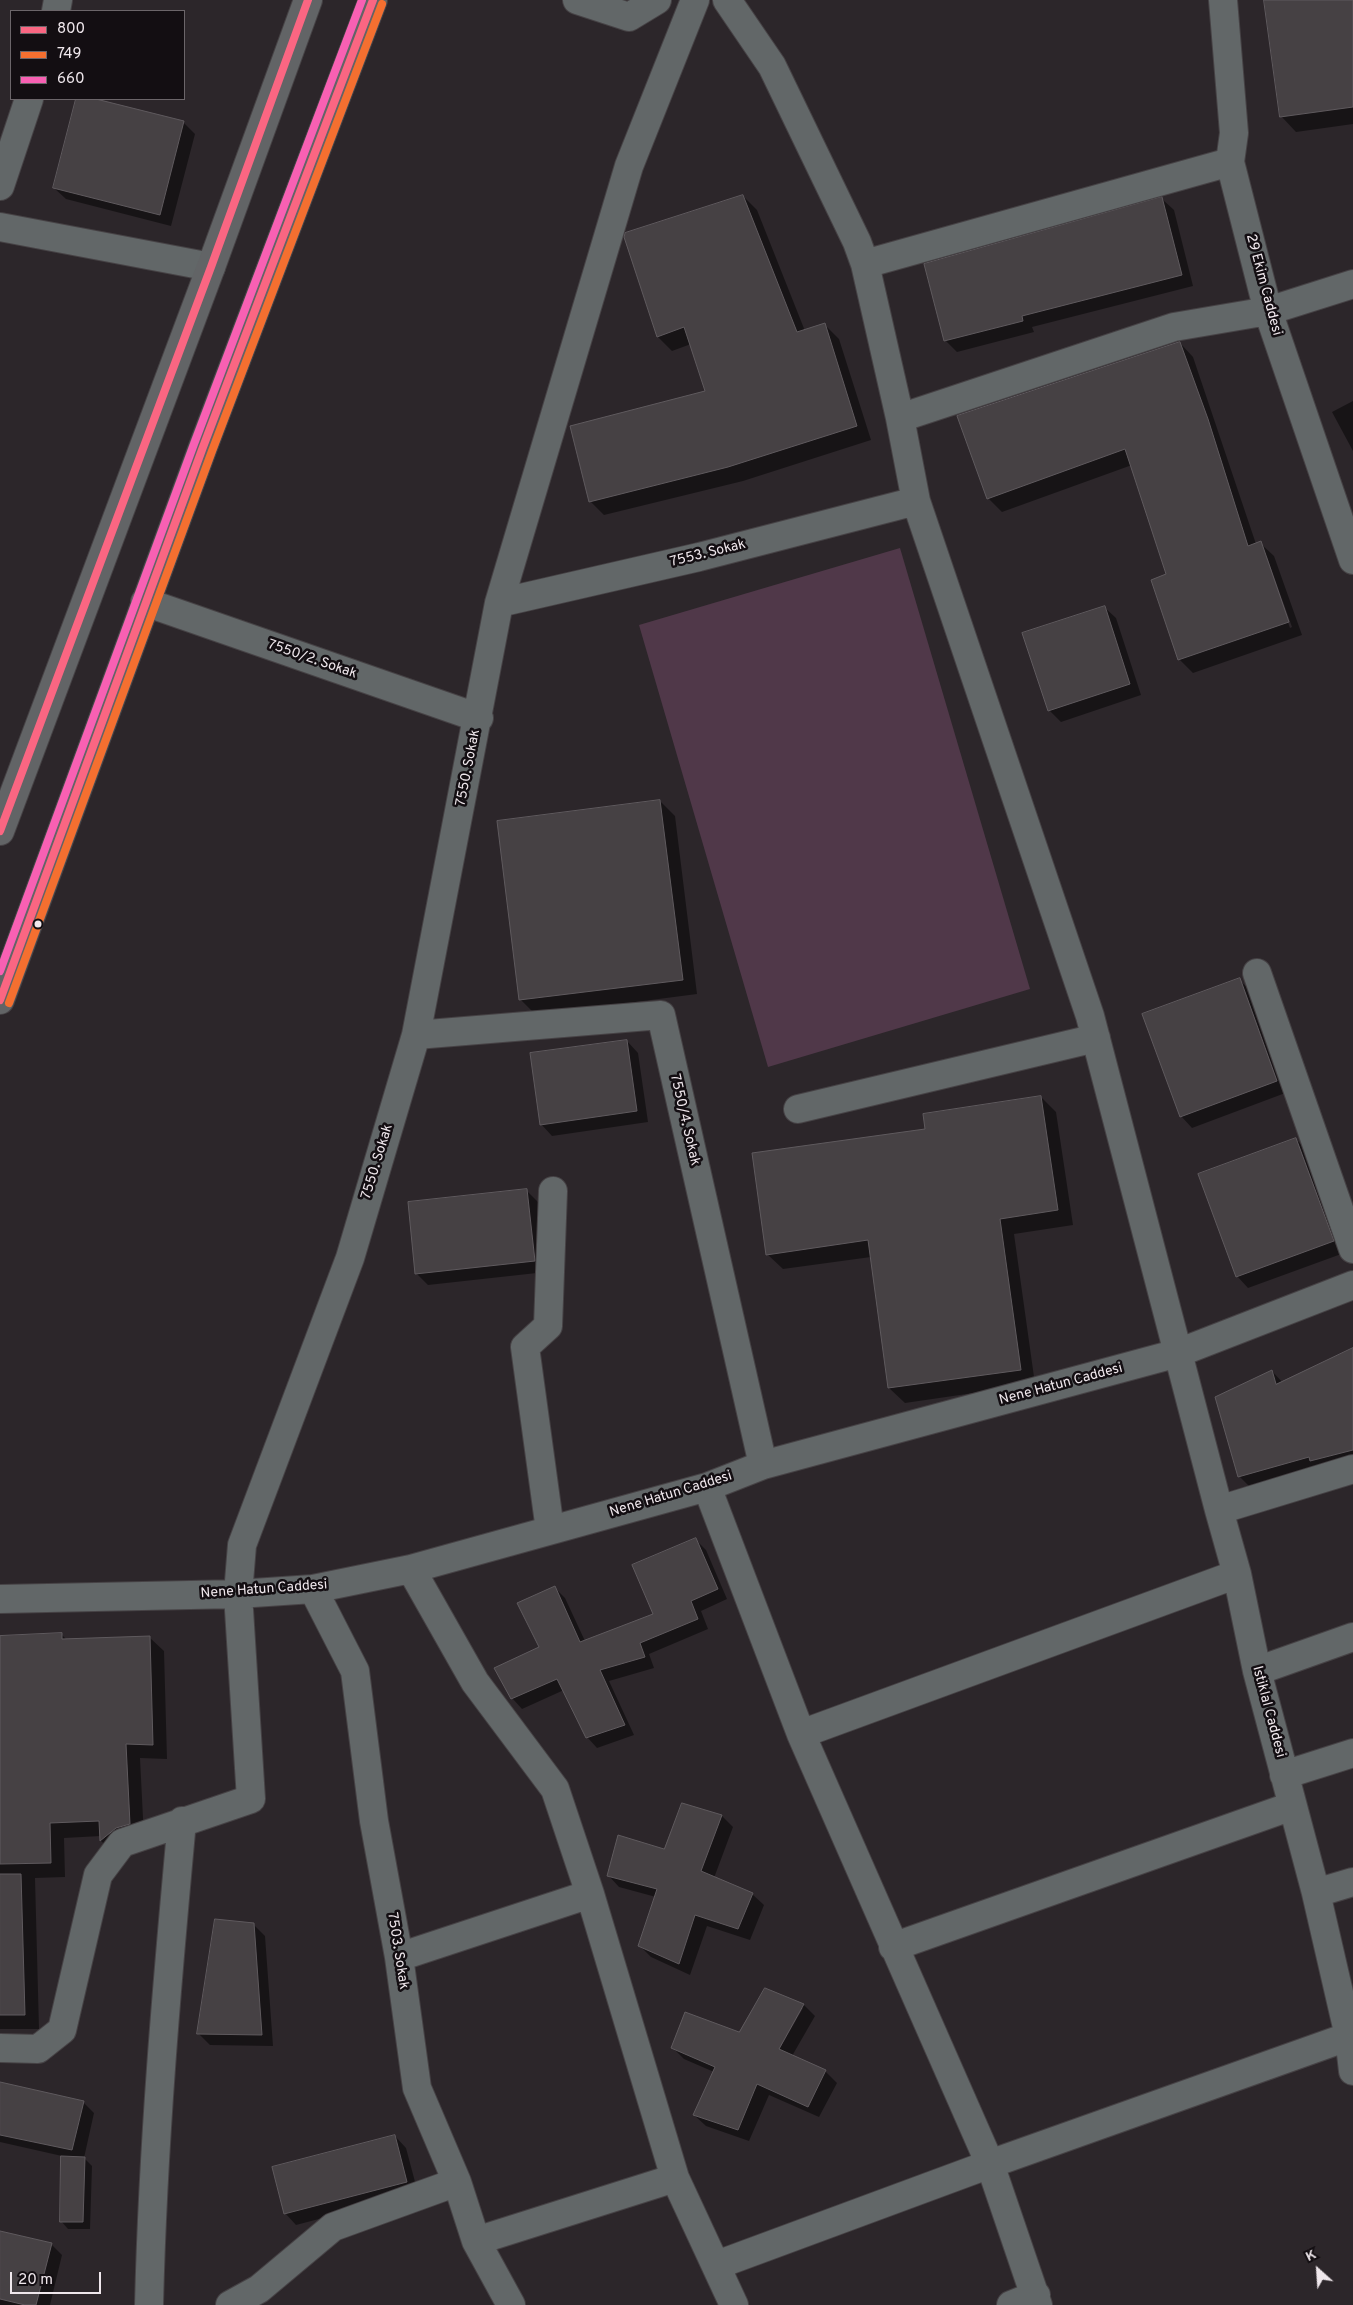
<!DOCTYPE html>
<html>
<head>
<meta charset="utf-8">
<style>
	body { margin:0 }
	#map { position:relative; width:1353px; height:2305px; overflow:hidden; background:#2c262a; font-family:Overpass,sans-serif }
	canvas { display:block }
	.legend { position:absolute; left:10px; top:10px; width:175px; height:90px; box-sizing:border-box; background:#130e12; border:1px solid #6b6569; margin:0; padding:6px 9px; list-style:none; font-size:15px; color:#efe7ec }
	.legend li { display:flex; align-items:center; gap:10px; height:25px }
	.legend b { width:25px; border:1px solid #6b6569 }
	.north { position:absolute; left:1293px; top:2245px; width:50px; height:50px; -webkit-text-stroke:4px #130e12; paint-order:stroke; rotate:334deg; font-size:14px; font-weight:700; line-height:20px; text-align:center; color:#efe7ec }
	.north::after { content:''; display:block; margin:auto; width:18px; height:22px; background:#efe7ec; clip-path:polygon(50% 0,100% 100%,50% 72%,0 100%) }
	.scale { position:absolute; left:10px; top:2272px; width:91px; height:22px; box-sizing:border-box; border:2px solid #efe7ec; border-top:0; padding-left:6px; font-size:15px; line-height:18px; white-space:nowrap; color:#efe7ec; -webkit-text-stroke:4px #130e12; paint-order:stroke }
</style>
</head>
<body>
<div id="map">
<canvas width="1353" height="2305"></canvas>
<ul class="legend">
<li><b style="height:6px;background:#fa6682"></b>800</li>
<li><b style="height:6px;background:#f46f30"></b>749</li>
<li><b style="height:6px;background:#f860b3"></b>660</li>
</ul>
<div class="north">K</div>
<div class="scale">20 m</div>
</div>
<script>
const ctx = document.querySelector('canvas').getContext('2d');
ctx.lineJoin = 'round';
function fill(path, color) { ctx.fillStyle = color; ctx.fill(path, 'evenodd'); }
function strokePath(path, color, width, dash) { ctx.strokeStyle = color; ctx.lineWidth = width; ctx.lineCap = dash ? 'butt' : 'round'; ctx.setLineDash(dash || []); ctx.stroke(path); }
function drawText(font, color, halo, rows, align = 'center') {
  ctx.font = font + ' Overpass,sans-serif'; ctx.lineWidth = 5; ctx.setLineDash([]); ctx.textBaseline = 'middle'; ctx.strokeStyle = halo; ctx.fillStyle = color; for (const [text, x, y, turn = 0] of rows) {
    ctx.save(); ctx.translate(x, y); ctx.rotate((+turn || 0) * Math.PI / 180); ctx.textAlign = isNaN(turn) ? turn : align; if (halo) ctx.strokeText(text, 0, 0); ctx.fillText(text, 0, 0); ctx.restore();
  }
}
fill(new Path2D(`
	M 900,548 L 1030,989 L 768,1067 L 639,625 Z`), '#503849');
fill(new Path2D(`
	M 1265,0 L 1353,0 L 1353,124 L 1296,132 L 1281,116 Z
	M 77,99 L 91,99 L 183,122 L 195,134 L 171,226 L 66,199 L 54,188 Z
	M 743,196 L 757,210 L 805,331 L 825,325 L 839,339 L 871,440 L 743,481 L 604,515 L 590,501 L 706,392 L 691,344 L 672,351 L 658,337 Z
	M 1162,199 L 1174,210 L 1193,286 L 1032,327 L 1034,332 L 957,352 L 946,341 Z
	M 1180,343 L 1193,357 L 1256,544 L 1260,543 L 1274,556 L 1302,635 L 1193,673 L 1179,659 L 1168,575 L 1132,465 L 1002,512 L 988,498 ZM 1265,557 L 1267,557 L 1292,627 L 1290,628 Z
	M 1353,401 L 1353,451 L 1332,412 Z
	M 1104,607 L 1116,618 L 1141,695 L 1061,722 L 1049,710 Z
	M 660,801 L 675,816 L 697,994 L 536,1015 L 521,1000 L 498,822 Z
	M 1239,980 L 1251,991 L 1288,1092 L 1192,1128 L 1181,1116 Z
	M 627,1041 L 638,1053 L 648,1122 L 552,1136 L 541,1124 Z
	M 1041,1097 L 1056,1112 L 1073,1225 L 1014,1234 L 1035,1384 L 905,1403 L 889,1388 L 871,1257 L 783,1269 L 767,1254 L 926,1130 Z
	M 1296,1139 L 1307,1151 L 1344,1253 L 1248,1288 L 1237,1276 Z
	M 526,1190 L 538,1202 L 546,1272 L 428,1285 L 417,1274 Z
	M 1353,1349 L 1353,1464 L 1250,1487 L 1239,1476 L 1272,1371 L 1283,1383 Z
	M 696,1540 L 706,1550 L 727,1599 L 701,1611 L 708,1629 L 649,1654 L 654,1668 L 609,1681 L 634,1735 L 597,1748 L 587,1737 L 564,1690 L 522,1709 L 512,1698 L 541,1647 L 555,1588 L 565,1598 L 585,1641 L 654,1614 Z
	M 61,1634 L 67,1640 L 149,1637 L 164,1651 L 167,1759 L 140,1758 L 144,1838 L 116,1855 L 101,1841 L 101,1836 L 64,1838 L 65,1877 L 35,1878 L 39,2029 L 0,2029 L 0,1637 Z
	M 683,1804 L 722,1816 L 733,1827 L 714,1878 L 752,1894 L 764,1905 L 750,1940 L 707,1926 L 690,1975 L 651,1957 L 640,1946 L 656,1897 L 619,1887 L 608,1875 L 664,1850 Z
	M 253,1924 L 265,1936 L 273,2046 L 210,2045 L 199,2034 Z
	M 766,1989 L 804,2005 L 815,2016 L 792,2056 L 825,2071 L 837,2083 L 819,2117 L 769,2095 L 749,2141 L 706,2126 L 694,2115 L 714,2072 L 684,2059 L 672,2047 L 739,2034 ZM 800,2008 L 803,2008 L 776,2055 L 774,2053 Z
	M 0,2084 L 83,2102 L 94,2113 L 84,2158 L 92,2166 L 90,2229 L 68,2229 L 61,2221 L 62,2156 L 0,2142 Z
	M 395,2136 L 406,2148 L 418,2193 L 296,2225 L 285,2213 Z
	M 0,2232 L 51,2244 L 62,2255 L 50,2305 L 0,2305 Z`), '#0007');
const building = new Path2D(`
	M 1264,0 L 1353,0 L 1353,107 L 1280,117 Z
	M 76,99 L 96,99 L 184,121 L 160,215 L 53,188 Z
	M 743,195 L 797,332 L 825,323 L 857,426 L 728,467 L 589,502 L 570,426 L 705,391 L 684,327 L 657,337 L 624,237 L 625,233 Z
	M 1162,197 L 1182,275 L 1022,316 L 1023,321 L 944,341 L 924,264 Z
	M 1180,342 L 1208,419 L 1248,546 L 1261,541 L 1289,622 L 1178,660 L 1151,580 L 1166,574 L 1125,449 L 987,499 L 957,416 Z
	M 1105,606 L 1130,684 L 1048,711 L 1022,633 Z
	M 660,800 L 683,980 L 519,1000 L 497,821 Z
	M 1240,978 L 1277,1081 L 1180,1117 L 1142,1014 Z
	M 627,1040 L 637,1111 L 540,1125 L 530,1053 Z
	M 1041,1096 L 1058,1210 L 1000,1219 L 1021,1370 L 888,1388 L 868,1240 L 766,1255 L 752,1153 L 925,1129 L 923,1114 Z
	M 1296,1138 L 1334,1241 L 1236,1277 L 1198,1174 Z
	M 527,1189 L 535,1261 L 415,1274 L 408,1202 Z
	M 1353,1348 L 1353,1450 L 1310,1461 L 1309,1457 L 1238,1477 L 1215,1397 L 1272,1370 L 1276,1384 Z
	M 696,1538 L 718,1589 L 691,1601 L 698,1619 L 640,1643 L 645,1657 L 600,1670 L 625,1725 L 586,1738 L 557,1679 L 511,1699 L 494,1668 L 539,1647 L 517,1603 L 555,1586 L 580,1642 L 653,1614 L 632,1565 Z
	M 62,1633 L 62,1639 L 150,1636 L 153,1745 L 126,1744 L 130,1824 L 116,1828 L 100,1841 L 99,1821 L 50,1823 L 51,1863 L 0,1864 L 0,1636 Z
	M 682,1803 L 722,1815 L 701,1871 L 753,1893 L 738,1929 L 695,1915 L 679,1964 L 638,1946 L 657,1889 L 607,1876 L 618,1835 L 664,1849 Z
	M 0,1874 L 21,1874 L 25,2015 L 0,2015 Z
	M 215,1919 L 254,1923 L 262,2035 L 197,2034 Z
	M 765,1988 L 804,2004 L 779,2049 L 826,2070 L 808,2107 L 757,2084 L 738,2130 L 693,2115 L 715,2067 L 671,2048 L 685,2012 L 739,2032 Z
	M 0,2082 L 84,2101 L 72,2150 L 0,2135 Z
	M 395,2135 L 407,2182 L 284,2214 L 272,2167 Z
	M 61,2156 L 85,2157 L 83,2222 L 60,2222 Z
	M 0,2231 L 52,2243 L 36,2305 L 25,2305 L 0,2299 Z`);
fill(building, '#464144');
strokePath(building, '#5f5a5e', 1);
const minor = new Path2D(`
	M 577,0 L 629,17 L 657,0
	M 727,0 L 772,66 L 857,242 L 865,264 L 900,418 L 916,501 L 1090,1016 L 1219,1510 L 1237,1574 L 1257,1671 L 1316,1893 L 1349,2036 L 1353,2071
	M 1223,0 L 1234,133 L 1230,162 L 1268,311 L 1353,560
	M 56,11 L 58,0
	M 0,186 L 29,99
	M 0,227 L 211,267
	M 865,264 L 1230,162
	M 900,418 L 1174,327 L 1268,311 L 1353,284
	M 145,602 L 479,718
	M 499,603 L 699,557 L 916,501
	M 1257,973 L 1353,1249
	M 416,1035 L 661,1015 L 763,1465
	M 798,1109 L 1096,1038
	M 707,1487 L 801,1734 L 990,2164 L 717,2265
	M 1219,1510 L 1353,1469
	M 550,1530 L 525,1347 L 548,1326 L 553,1191
	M 411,1569 L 475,1682 L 555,1789 L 590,1894 L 675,2178 L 734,2305
	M 313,1589 L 355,1671 L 374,1821 L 399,1957 L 417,2088 L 457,2182 L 476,2241 L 511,2305
	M 0,1599 L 238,1594 L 313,1589 L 411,1569 L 707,1487 L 763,1465 L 1178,1353 L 1353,1285
	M 1257,1671 L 1353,1637
	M 801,1734 L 1237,1574
	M 1284,1775 L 1353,1753
	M 1316,1893 L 1353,1882
	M 893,1947 L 1292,1806
	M 399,1957 L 590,1894
	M 0,2048 L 38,2049 L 62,2030 L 98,1875 L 122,1843 L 251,1799 L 238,1594 L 242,1545 L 350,1258 L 416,1035 L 499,603 L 629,166 L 695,0
	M 476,2241 L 675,2178
	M 149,2305 C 153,2143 167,1983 182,1821
	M 230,2305 L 259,2289 L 333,2227 L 457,2182
	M 1011,2305 L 1036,2295
	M 1038,2305 L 990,2164 L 1353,2035`);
const highway = new Path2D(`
	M 0,831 L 211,267 L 308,0
	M 0,1000 L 203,447 L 373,0`);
strokePath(minor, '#464245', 30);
strokePath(highway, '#464245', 30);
strokePath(minor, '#626768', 28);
strokePath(highway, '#626466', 28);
strokePath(new Path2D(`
	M 0,831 L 211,267 L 308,0
	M 0,1000 L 203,447 L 373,0`), '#fa6682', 8);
strokePath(new Path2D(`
	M 9,1003 L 212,451 L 382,4`), '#f46f30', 8);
strokePath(new Path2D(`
	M 0,971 L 194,444 L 362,0`), '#f860b3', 8);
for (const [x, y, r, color] of [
	[38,924,4.5,"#efe7ec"]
]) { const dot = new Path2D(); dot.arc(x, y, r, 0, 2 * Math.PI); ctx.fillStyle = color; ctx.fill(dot); strokePath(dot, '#130e12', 2); }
drawText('14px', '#efe7ec', '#130e12', [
	["29 Ekim Caddesi",1263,285,75],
	["7553. Sokak",708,554,-14],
	["7550/2. Sokak",312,660,19],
	["7550. Sokak",469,768,-79],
	["7550/4. Sokak",684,1120,77],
	["7550. Sokak",378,1162,-73],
	["Nene Hatun Caddesi",1061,1385,-15],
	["Nene Hatun Caddesi",671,1495,-17],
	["Nene Hatun Caddesi",264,1590,-4],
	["Istiklal Caddesi",1268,1712,75],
	["7503. Sokak",397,1951,81]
]);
</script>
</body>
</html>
